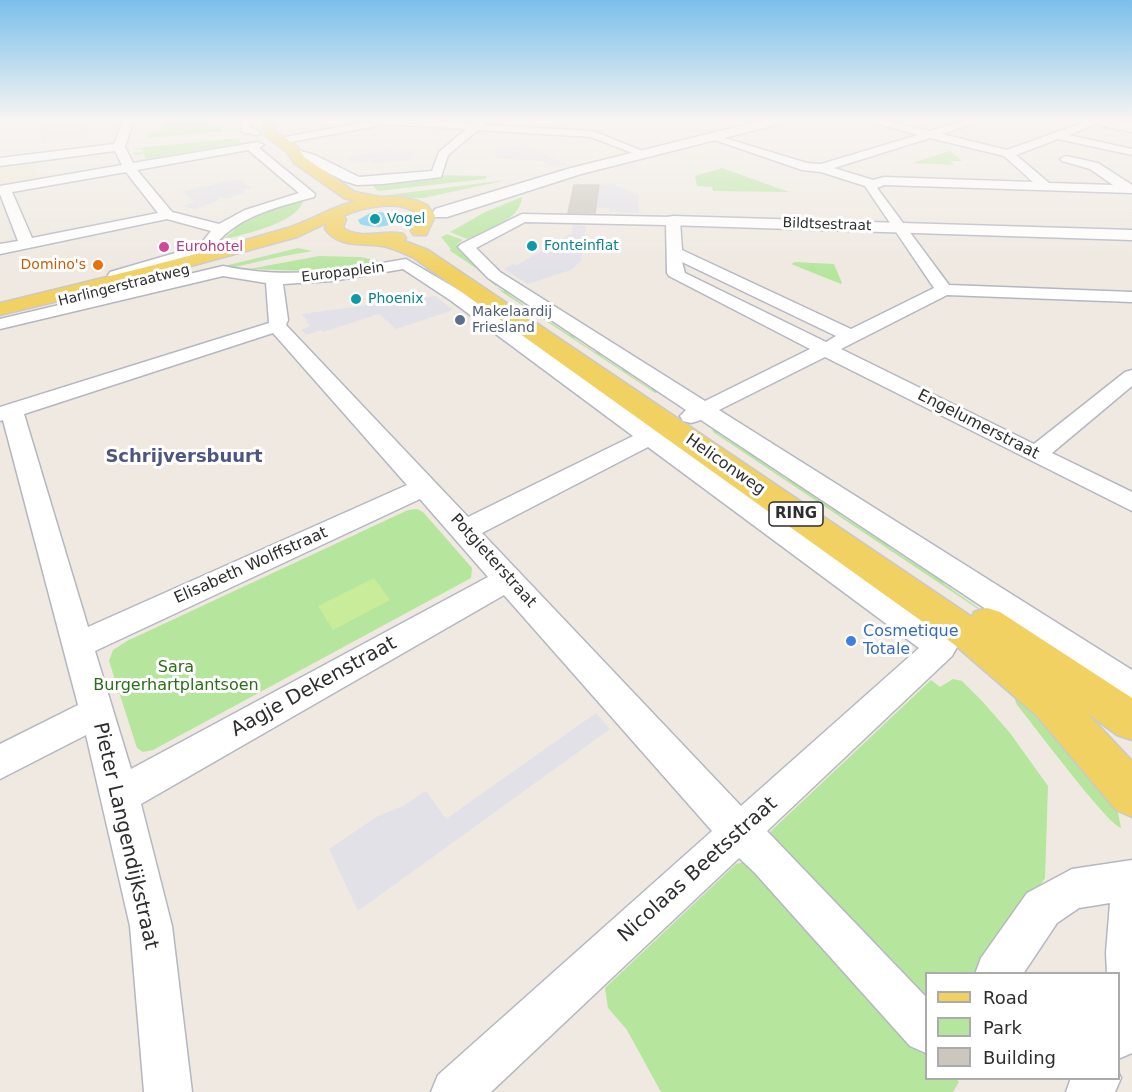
<!DOCTYPE html>
<html>
<head>
<meta charset="utf-8">
<style>
	body { margin:0 }
	#map { position:relative; width:1132px; height:1092px; overflow:hidden; background:#efe9e1; font-family:"DejaVu Sans",sans-serif }
	canvas { display:block }
	.legend { position:absolute; left:925px; top:972px; width:195px; height:108px; box-sizing:border-box; background:#fff; border:2px solid #ababab; margin:0; padding:8px 10px; list-style:none; font-size:18px; color:#2e2e2e }
	.legend li { display:flex; align-items:center; gap:12px; height:30px }
	.legend b { width:30px; border:2px solid #ababab }
</style>
</head>
<body>
<div id="map">
<canvas width="1132" height="1092"></canvas>
<ul class="legend">
<li><b style="height:8px;background:#f2d163"></b>Road</li>
<li><b style="height:16px;background:#b6e59e"></b>Park</li>
<li><b style="height:16px;background:#cbc7bf"></b>Building</li>
</ul>
</div>
<script>
const ctx = document.querySelector('canvas').getContext('2d');
ctx.lineJoin = 'round';
function fill(path, color) { ctx.fillStyle = color; ctx.fill(path, 'evenodd'); }
function strokePath(path, color, width, dash) { ctx.strokeStyle = color; ctx.lineWidth = width; ctx.lineCap = dash ? 'butt' : 'round'; ctx.setLineDash(dash || []); ctx.stroke(path); }
function drawText(font, color, halo, rows, align = 'center') {
  ctx.font = font + ' "DejaVu Sans",sans-serif'; ctx.lineWidth = 6; ctx.setLineDash([]); ctx.textBaseline = 'middle'; ctx.strokeStyle = halo; ctx.fillStyle = color; for (const [text, x, y, turn = 0] of rows) {
    ctx.save(); ctx.translate(x, y); ctx.rotate((+turn || 0) * Math.PI / 180); ctx.textAlign = isNaN(turn) ? turn : align; if (halo) ctx.strokeText(text, 0, 0); ctx.fillText(text, 0, 0); ctx.restore();
  }
}
fill(new Path2D(`
	M 56,119 L 91,120 L 86,137 L 42,142 L 43,121 Z
	M 522,144 L 567,164 L 556,167 L 542,161 L 495,158 L 497,155 L 490,151 Z
	M 388,150 L 416,153 L 411,157 L 412,160 L 373,164 L 371,161 L 352,163 L 346,158 Z
	M 238,179 L 251,188 L 242,190 L 246,192 L 226,199 L 221,197 L 217,199 L 220,200 L 195,209 L 183,206 L 194,202 L 183,191 Z
	M 613,184 L 639,195 L 639,213 L 609,212 L 609,208 L 595,208 L 598,185 Z
	M 573,225 L 586,226 L 581,261 L 571,270 L 528,284 L 504,269 L 513,264 L 517,265 L 572,233 Z
	M 435,296 L 453,310 L 396,329 L 379,314 L 323,332 L 321,330 L 306,335 L 301,330 L 310,326 L 302,314 Z
	M 596,713 L 610,729 L 358,911 L 329,849 L 378,816 L 403,806 L 426,791 L 446,819 Z`), '#e3e1e8');
fill(new Path2D(`
	M 34,161 L 37,180 L 0,187 L 0,165 Z`), '#f0e6d1');
fill(new Path2D(`
	M 165,119 L 209,119 L 209,127 L 222,126 L 222,132 L 147,138 L 149,133 L 162,131 Z
	M 240,138 L 240,143 L 147,159 L 148,161 L 137,160 L 146,159 L 144,154 L 134,155 L 133,153 L 143,152 L 141,149 L 136,150 L 137,148 Z
	M 950,151 L 962,161 L 950,161 L 954,165 L 912,163 Z
	M 722,168 L 789,192 L 790,192 L 713,191 L 712,187 L 697,186 L 695,176 Z
	M 431,175 L 487,176 L 485,179 L 378,191 L 371,184 Z
	M 507,180 L 423,198 L 372,197 Z
	M 522,197 C 521,220 485,232 467,239 L 450,232 L 485,212 Z
	M 304,200 C 297,224 243,234 222,240 L 237,228 L 263,213 C 251,219 222,239 214,239 L 220,233 L 275,205 Z
	M 447,234 L 463,240 L 455,245 L 465,241 L 469,243 L 501,283 L 495,286 L 503,291 L 510,289 L 513,291 L 507,293 L 524,305 L 530,303 L 533,305 L 528,307 L 546,319 L 552,317 L 555,320 L 550,322 L 570,335 L 576,333 L 579,335 L 574,338 L 595,352 L 601,350 L 605,352 L 600,355 L 622,370 L 629,367 L 633,370 L 627,373 L 651,389 L 659,386 L 663,390 L 655,393 L 502,292 L 477,269 L 449,250 L 451,249 L 441,237 Z
	M 298,248 L 312,251 L 279,257 L 40,311 Z
	M 319,256 L 361,257 L 384,262 L 311,271 L 249,269 Z
	M 795,262 L 834,264 L 842,283 L 841,284 L 791,264 Z
	M 712,426 L 724,429 L 717,433 L 748,453 L 754,450 L 760,454 L 754,457 L 788,480 L 795,476 L 800,480 L 795,484 L 832,509 L 838,505 L 845,509 L 839,514 L 881,541 L 888,537 L 895,542 L 889,547 L 935,577 L 941,572 L 949,577 L 943,583 L 1020,637 L 713,432 Z
	M 417,509 L 423,512 L 472,568 L 471,578 L 153,750 L 143,752 L 137,748 L 109,661 L 113,650 L 127,641 L 408,510 Z
	M 953,679 L 962,681 L 983,702 L 1010,733 L 1048,786 L 1045,878 L 980,973 L 926,974 L 926,1007 L 919,1005 L 768,837 L 770,832 L 931,680 L 940,687 Z
	M 1016,692 L 1116,802 L 1121,828 C 1106,823 1033,724 1017,705 L 1015,700 Z
	M 744,862 L 773,875 L 926,1046 L 926,1078 L 956,1079 L 959,1082 L 953,1092 L 661,1092 L 627,1030 L 608,1008 L 605,988 L 736,864 Z`), '#b6e59e');
fill(new Path2D(`
	M 374,578 L 390,600 L 333,630 L 318,606 Z`), '#c9ec9a');
fill(new Path2D(`
	M 380,212 L 397,215 L 399,218 C 390,229 372,228 360,224 L 358,220 L 370,213 Z`), '#75cff0');
const building = new Path2D(`
	M 574,185 L 599,185 L 595,213 L 568,213 Z`);
fill(building, '#cbc7bf');
strokePath(building, '#cbc5ba', 1.5);
const street = new Path2D(`
	M 124,119 L 134,119 L 125,147 L 133,163 L 258,142 L 264,145 L 259,148 L 315,194 L 314,197 C 274,208 233,217 210,252 L 116,280 L 110,278 L 108,275 L 110,272 L 199,246 L 211,231 L 167,219 L 0,254 L 0,244 L 18,241 L 0,194 L 0,186 L 122,165 L 115,151 L 0,166 L 0,158 L 114,144 ZM 248,150 L 299,193 L 245,210 L 219,224 L 172,212 L 137,170 ZM 126,172 L 158,213 L 32,238 L 12,192 Z
	M 240,119 L 250,119 L 251,128 L 262,132 L 257,135 L 242,132 Z
	M 382,119 L 593,131 L 650,154 L 648,156 L 640,156 L 591,137 L 478,130 L 448,155 L 441,177 L 383,184 L 357,185 L 344,181 L 288,152 L 294,149 L 315,155 L 359,177 L 432,171 L 439,152 L 466,129 L 388,124 L 280,144 L 275,141 L 280,138 Z
	M 861,119 L 878,119 L 930,131 L 970,119 L 986,119 L 942,134 L 1007,150 L 1093,119 L 1107,119 L 1069,135 L 1132,149 L 1132,155 L 1058,139 L 1016,155 L 1049,183 L 1113,185 L 1090,169 L 1062,161 L 1060,159 L 1066,156 L 1098,163 L 1132,185 L 1132,193 L 884,185 L 877,188 L 949,285 L 1132,292 L 1132,302 L 947,295 L 841,349 L 1034,444 L 1125,372 L 1132,370 L 1132,386 L 1052,453 L 1132,492 L 1132,511 L 825,357 L 719,410 L 1132,670 L 1132,702 L 1120,698 L 701,420 L 691,423 L 683,421 L 680,416 L 686,410 L 488,278 L 458,247 L 461,244 L 522,214 L 673,217 L 680,221 L 682,250 L 851,329 L 934,288 L 865,186 L 821,172 L 802,170 L 706,137 L 711,134 L 807,163 L 821,164 L 918,135 ZM 930,138 L 1004,156 L 1033,182 L 884,177 L 873,180 L 834,168 ZM 525,222 L 666,225 L 667,273 L 669,276 L 810,349 L 705,401 L 500,272 L 476,248 ZM 682,262 L 836,336 L 826,342 L 685,273 Z
	M 406,259 L 462,292 L 652,427 L 665,422 L 673,424 L 676,429 L 667,437 L 952,638 L 957,647 L 952,656 L 767,831 L 926,997 L 926,1053 L 910,1046 L 754,872 L 739,858 L 491,1092 L 431,1092 L 438,1075 L 712,831 L 504,595 L 141,804 L 172,926 L 192,1092 L 144,1092 L 130,926 L 86,735 L 0,779 L 0,744 L 78,705 L 3,420 L 0,421 L 0,407 L 269,323 L 266,283 L 223,276 L 0,329 L 0,319 L 223,266 C 291,280 339,270 406,259 ZM 403,269 L 450,300 L 633,436 L 468,517 L 286,325 L 288,320 L 283,284 L 332,281 ZM 273,333 L 407,485 L 88,627 L 24,414 ZM 648,447 L 919,648 L 741,806 L 482,533 ZM 420,499 L 488,577 L 131,769 L 95,651 Z
	M 1132,860 L 1132,1053 L 1118,1059 L 1118,974 L 1107,974 L 1106,953 L 1110,903 L 1079,908 L 1057,923 L 1023,974 L 975,974 L 981,958 L 1027,893 L 1072,869 Z
	M 1118,1072 L 1121,1078 L 1115,1092 L 1066,1092 L 1071,1078 L 1118,1078 Z`);
const secondary = new Path2D(`
	M 477,119 L 490,119 L 479,130 L 471,130 L 469,127 Z
	M 768,119 L 789,119 L 787,122 L 581,174 L 447,217 L 435,217 L 433,213 L 435,209 L 571,168 Z
	M 1081,119 L 1106,119 L 1132,124 L 1132,132 L 1083,122 Z
	M 673,216 L 1132,230 L 1132,240 L 667,225 L 664,221 L 667,217 Z`);
const primary = new Path2D(`
	M 262,119 L 274,119 L 277,132 L 297,146 L 304,157 L 355,192 L 380,197 L 401,197 L 418,201 L 427,205 L 435,216 L 426,235 L 414,235 L 411,231 L 418,216 C 403,197 362,208 343,216 L 346,219 L 343,228 C 362,241 383,229 403,234 L 406,238 L 404,241 L 428,250 L 972,617 L 974,612 L 987,608 L 1000,612 L 1132,698 L 1132,740 L 1117,735 L 1087,713 L 1132,761 L 1132,817 L 1116,810 L 1037,716 L 955,645 L 414,258 C 406,254 397,250 387,247 C 366,242 340,250 325,229 L 327,223 L 297,237 L 99,291 L 0,315 L 0,303 C 95,280 190,257 284,229 C 309,222 330,207 356,201 L 344,198 L 294,163 L 287,152 L 266,137 Z`);
strokePath(street, '#b4b7c1', 3);
strokePath(secondary, '#b4b7c1', 3);
strokePath(primary, '#c9c9c9', 3);
fill(street, '#fff');
fill(secondary, '#fff');
fill(primary, '#f2d163');
const sky = ctx.createLinearGradient(0, 0, 0, 272);
sky.addColorStop(0, '#7abfeb');
sky.addColorStop(0.44, '#f8f5f2');
sky.addColorStop(1, '#f8f5f200');
ctx.fillStyle = sky;
ctx.fillRect(0, 0, 1132, 272);
for (const [x, y, r, color] of [
	[375,219,6,"#0f9aa8"],
	[532,246,6,"#0f9aa8"],
	[164,247,6,"#d1479c"],
	[98,265,6,"#e8710a"],
	[356,299,6,"#0f9aa8"],
	[460,320,6,"#5c6f8a"],
	[851,641,6,"#3f7fe0"]
]) { const dot = new Path2D(); dot.arc(x, y, r, 0, 2 * Math.PI); ctx.fillStyle = color; ctx.fill(dot); strokePath(dot, '#fff', 2); }
drawText('14px', '#0d838f', '#fff', [
	["Vogel",387,219],
	["Fonteinflat",544,246],
	["Phoenix",368,299]
], 'left');
drawText('14px', '#2e2e2e', '#fff', [
	["Bildtsestraat",827,225,2],
	["Europaplein",343,273,-7],
	["Harlingerstraatweg",124,286,-14]
]);
drawText('14px', '#b23c85', '#fff', [
	["Eurohotel",176,247]
], 'left');
drawText('14px', '#c56008', '#fff', [
	["Domino's",86,265]
], 'right');
drawText('14px', '#4e5e75', '#fff', [
	["Makelaardij",472,312],
	["Friesland",472,328]
], 'left');
for (const [x, y, w] of [
	[796,514,54]
]) { const box = new Path2D(); box.roundRect(x - w / 2, y - 12, w, 24, 4.5); ctx.fillStyle = '#fff'; ctx.fill(box); strokePath(box, '#2e2e2e', 1.5); }
drawText('bold 15px', '#2e2e2e', null, [
	["RING",796,514]
]);
drawText('16px', '#2e2e2e', '#fff', [
	["Engelumerstraat",978,425,27],
	["Heliconweg",725,465,35],
	["Potgieterstraat",493,561,48],
	["Elisabeth Wolffstraat",251,566,-24]
]);
drawText('16px', '#366cbe', '#fff', [
	["Cosmetique",863,632],
	["Totale",863,650]
], 'left');
drawText('16px', '#2c6e1b', '#fff', [
	["Sara",176,668],
	["Burgerhartplantsoen",176,686]
]);
drawText('bold 18px', '#4d5680', '#fff', [
	["Schrijversbuurt",184,457]
]);
drawText('20px', '#2e2e2e', '#fff', [
	["Aagje Dekenstraat",314,687,-29],
	["Pieter Langendijkstraat",125,836,77],
	["Nicolaas Beetsstraat",698,870,-42]
]);
</script>
</body>
</html>
